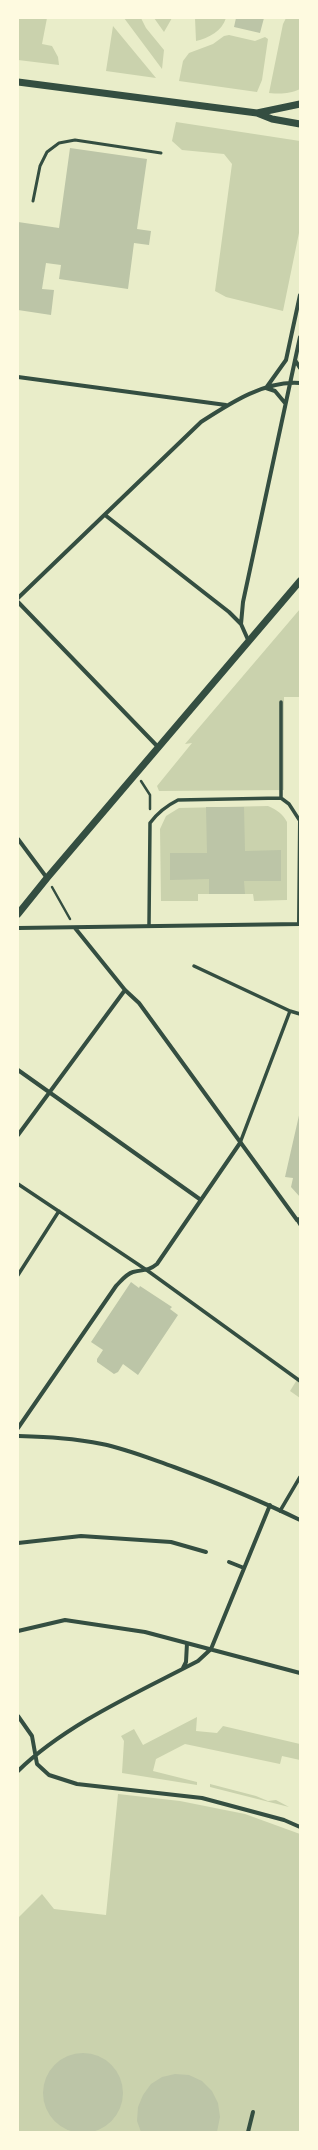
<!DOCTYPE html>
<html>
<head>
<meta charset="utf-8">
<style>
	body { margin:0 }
	#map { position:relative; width:318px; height:2150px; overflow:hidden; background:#e9edc9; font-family:Spectral,serif }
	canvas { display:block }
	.frame { position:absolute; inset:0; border:19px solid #fefae0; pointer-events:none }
</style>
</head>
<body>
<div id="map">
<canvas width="318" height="2150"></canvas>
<div class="frame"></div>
</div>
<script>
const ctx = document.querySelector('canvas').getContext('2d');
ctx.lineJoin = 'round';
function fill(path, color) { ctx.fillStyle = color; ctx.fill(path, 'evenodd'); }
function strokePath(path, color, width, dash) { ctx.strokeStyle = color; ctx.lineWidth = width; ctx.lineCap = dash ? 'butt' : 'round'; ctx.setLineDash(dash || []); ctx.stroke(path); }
fill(new Path2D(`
	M 18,18 L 47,18 L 42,44 L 52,46 L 58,57 L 59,65 L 18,60 Z
	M 124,18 L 141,18 L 146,28 L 164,50 L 162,69 Z
	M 154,18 L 172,18 L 164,32 Z
	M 195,18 L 226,18 C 222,31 209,38 196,41 Z
	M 286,18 L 300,18 L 300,89 C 289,94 281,94 269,93 L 283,24 Z
	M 113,26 L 156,78 L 106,71 Z
	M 229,35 L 255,41 L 265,37 L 268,39 L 262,80 L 257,92 L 179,81 L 183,61 L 189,53 L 213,44 L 224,36 Z
	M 176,122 L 300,141 L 300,228 L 283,311 L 226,297 L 215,291 L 232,164 L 224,154 L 182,150 L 172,141 Z
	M 300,609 L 300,697 L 284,697 L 284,790 L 159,791 L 157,786 L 192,743 L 185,744 Z
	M 268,806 C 277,810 283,814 287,822 L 287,900 L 254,901 L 253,894 L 198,894 L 198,901 L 161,901 L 160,829 L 166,816 L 179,808 Z
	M 300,1375 L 300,1398 L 290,1391 Z
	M 197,1717 L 196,1731 L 217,1733 L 223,1726 L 300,1744 L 300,1760 L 282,1756 L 280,1764 L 185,1744 L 156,1759 L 153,1771 L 197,1782 L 197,1785 L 122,1773 L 124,1741 L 121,1736 L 134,1729 L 143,1745 Z
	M 210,1784 L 256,1796 L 268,1801 L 276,1800 L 289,1807 L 210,1787 Z
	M 118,1794 L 180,1801 L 245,1814 L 300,1834 L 300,2132 L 18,2132 L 18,1918 L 42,1894 L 54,1909 L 106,1915 Z`), '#cad2ad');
fill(new Path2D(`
	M 236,18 L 264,18 L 260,33 L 234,27 Z
	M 70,148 L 147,159 L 137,229 L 151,231 L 149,245 L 134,243 L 128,289 L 59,279 L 61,265 L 46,263 L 42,289 L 54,290 L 51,315 L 18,310 L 18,222 L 59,228 Z
	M 206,807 L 244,807 L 245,851 L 281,850 L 281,881 L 244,881 L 245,894 L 209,894 L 209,879 L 170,880 L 170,853 L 207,853 Z
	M 300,1111 L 300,1197 L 291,1187 L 293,1178 L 285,1177 Z
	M 131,1282 L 139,1288 L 140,1286 L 172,1307 L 170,1309 L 178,1315 L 138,1375 L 123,1364 L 118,1372 L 114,1374 L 97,1362 L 97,1359 L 103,1350 L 91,1342 Z
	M43 2093a40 40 0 1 1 80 0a40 40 0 1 1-80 0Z
	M 175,2074 L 189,2075 L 202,2081 L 212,2091 L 218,2103 L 220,2117 L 217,2132 L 141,2132 L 137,2121 L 138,2107 L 143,2095 L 151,2084 L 162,2077 Z`), '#bcc5a7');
strokePath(new Path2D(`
	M 141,781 L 150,795 L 150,809
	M 52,887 L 70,919`), '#344e41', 2.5);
strokePath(new Path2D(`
	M 33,201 L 40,166 L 47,152 L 59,143 L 75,140 L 161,153
	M 297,1220 L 300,1225`), '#344e41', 3);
strokePath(new Path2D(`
	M 281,702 L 281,798
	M 149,925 L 150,823 C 158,812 166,806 178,800 L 281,798 L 289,804 L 300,821
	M 194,966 L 290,1011 L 300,1014
	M 240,1143 L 290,1011
	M 18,1184 L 148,1271 L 300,1381
	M 18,1275 L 59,1211
	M 280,1511 L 300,1477`), '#344e41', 3.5);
strokePath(new Path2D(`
	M 295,360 L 300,368
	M 18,377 L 226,405
	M 266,388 L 286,360 L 300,295
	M 266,388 L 275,391 L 285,403
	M 105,515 L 229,612 L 241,624 L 249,642
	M 18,598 L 201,422 C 229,404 265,380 300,383
	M 18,602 L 159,748
	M 241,624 L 243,602 L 300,337
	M 18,839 L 47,878
	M 299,924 L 300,821
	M 18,928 L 300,924
	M 75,928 L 125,990 L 139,1003 L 297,1220 L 300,1219
	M 18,1070 L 201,1200
	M 18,1135 L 125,990
	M 18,1428 L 116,1286 C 121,1281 126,1274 133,1272 C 144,1269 147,1272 157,1264 L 240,1143
	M 18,1436 C 46,1437 75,1438 102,1444 C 127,1449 151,1459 174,1467 C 217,1483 259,1500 300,1520
	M 18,1543 L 81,1536 L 171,1542 L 206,1552
	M 229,1562 L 244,1568
	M 18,1631 L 65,1620 L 145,1632 L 300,1673
	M 183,1668 L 186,1662 L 187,1643
	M 18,1716 L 32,1736 L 37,1764 L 49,1775 L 77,1784 L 202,1798 L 284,1820 L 300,1827
	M 18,1771 C 66,1724 139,1692 198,1661 L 211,1649 L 270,1505
	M 248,2132 L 253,2112`), '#344e41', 4);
strokePath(new Path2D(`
	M 18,82 L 257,113 L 272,119 L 300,124
	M 257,113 L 300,104
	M 18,914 L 47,878 L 300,581`), '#344e41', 7);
</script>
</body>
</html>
